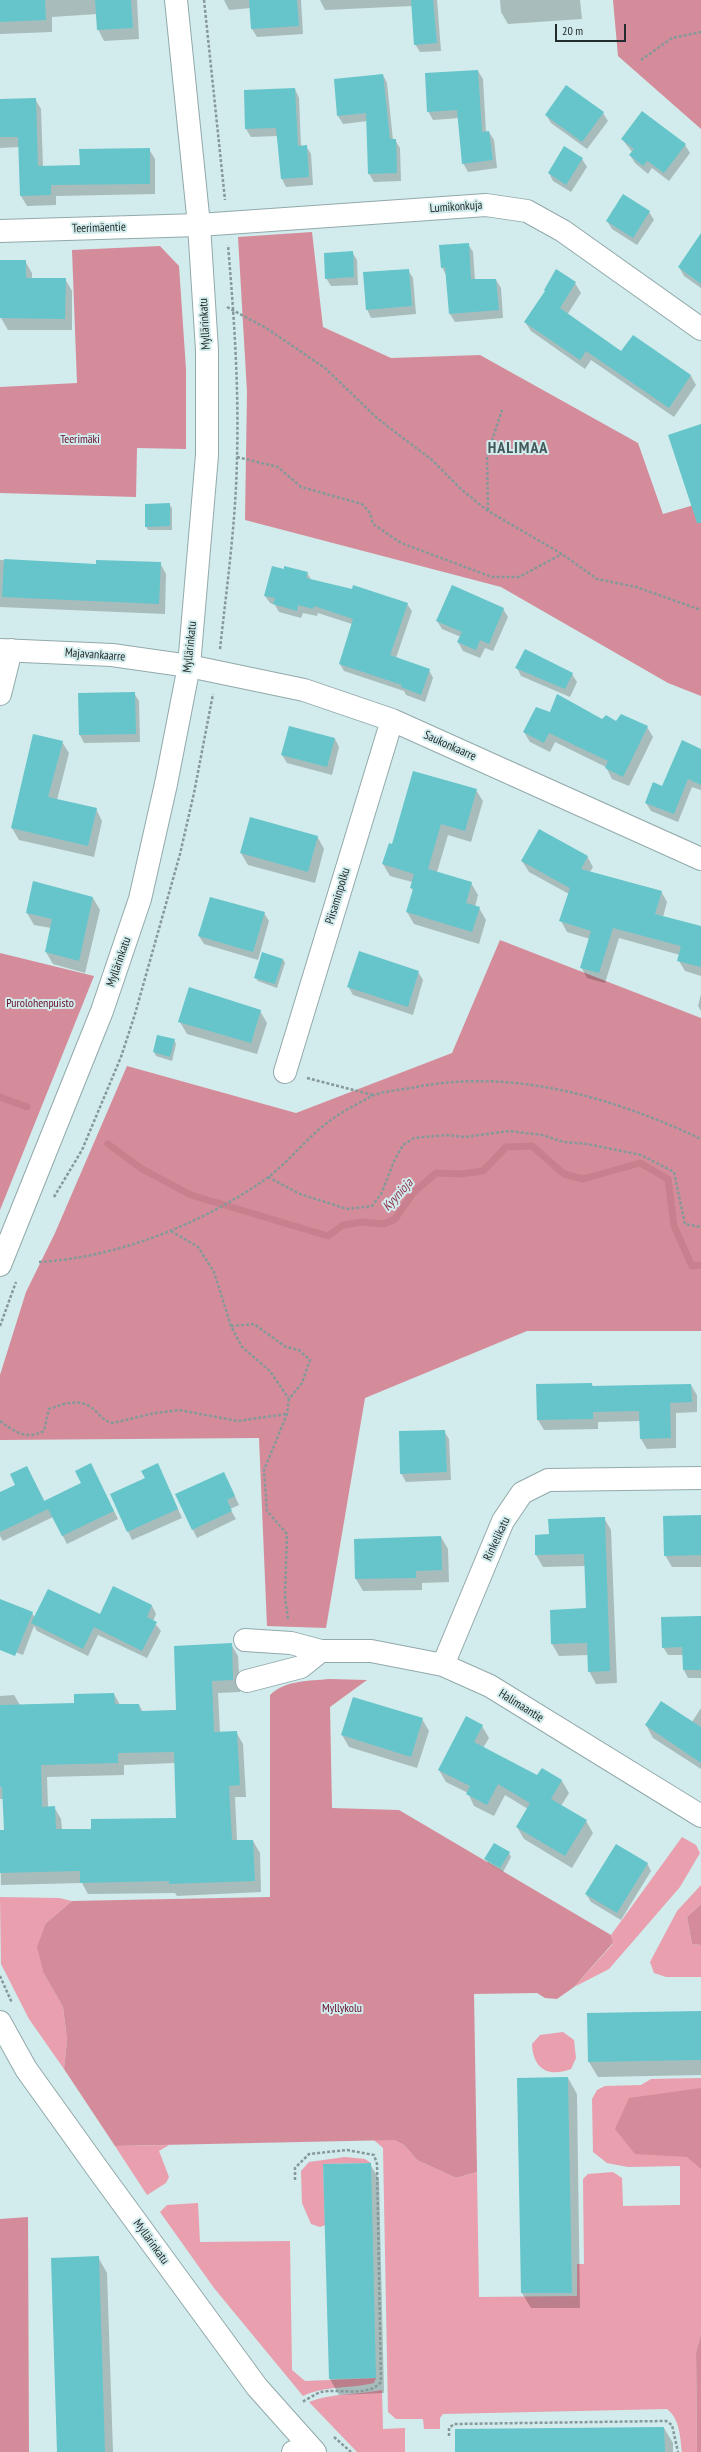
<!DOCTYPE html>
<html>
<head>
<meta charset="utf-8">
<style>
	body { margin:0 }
	#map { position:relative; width:701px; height:2452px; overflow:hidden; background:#d2ebec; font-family:"PT Sans Narrow",sans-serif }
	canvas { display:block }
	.scale { position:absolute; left:555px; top:24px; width:71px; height:18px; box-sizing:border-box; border:2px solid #222c2c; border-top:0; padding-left:5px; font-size:12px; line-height:14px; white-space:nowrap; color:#222c2c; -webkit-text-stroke:3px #d2ebec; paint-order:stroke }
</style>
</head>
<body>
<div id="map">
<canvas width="701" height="2452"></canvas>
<div class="scale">20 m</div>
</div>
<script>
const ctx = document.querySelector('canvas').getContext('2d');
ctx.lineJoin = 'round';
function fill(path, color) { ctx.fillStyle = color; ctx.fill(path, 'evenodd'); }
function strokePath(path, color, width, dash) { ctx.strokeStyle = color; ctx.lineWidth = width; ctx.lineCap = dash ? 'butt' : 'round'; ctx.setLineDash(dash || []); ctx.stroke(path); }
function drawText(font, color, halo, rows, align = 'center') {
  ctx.font = font + ' "PT Sans Narrow",sans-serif'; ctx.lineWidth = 4; ctx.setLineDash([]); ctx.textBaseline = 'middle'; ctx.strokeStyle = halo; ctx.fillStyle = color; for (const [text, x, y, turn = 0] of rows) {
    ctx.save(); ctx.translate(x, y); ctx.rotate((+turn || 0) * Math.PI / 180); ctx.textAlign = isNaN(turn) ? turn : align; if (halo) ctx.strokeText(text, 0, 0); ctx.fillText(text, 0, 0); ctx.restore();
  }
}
fill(new Path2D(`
	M 682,1837 L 696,1845 L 700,1853 L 680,1887 L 609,1969 L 574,1987 L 613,1944 L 611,1935 Z
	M 701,1885 L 701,1904 L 687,1917 L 692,1944 L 701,1945 L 701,1977 L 666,1977 L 654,1973 L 650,1962 L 677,1911 Z
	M 0,1897 L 59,1898 L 72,1901 L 46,1923 L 44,1974 L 63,2007 L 67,2040 L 64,2069 L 29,2019 L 1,1964 Z
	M 563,2032 L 574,2040 L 576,2058 L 571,2069 C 547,2078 533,2068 532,2044 L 540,2035 Z
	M 701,2078 L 701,2334 L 696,2352 L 697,2452 L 682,2452 C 680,2437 680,2419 667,2409 L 443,2414 L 440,2418 L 440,2429 L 424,2429 L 423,2419 L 396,2419 L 388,2412 L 383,2148 L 374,2140 L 394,2140 L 404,2145 L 417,2160 L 456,2178 L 477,2172 L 479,2297 L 577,2296 L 577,2264 L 584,2264 L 583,2179 L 588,2174 L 613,2172 L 622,2178 L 623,2206 L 680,2205 L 680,2166 L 628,2167 L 607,2163 L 593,2152 L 592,2099 L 597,2090 L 605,2086 L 641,2085 L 651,2079 Z
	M 169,2145 L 159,2151 L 169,2177 L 166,2183 L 147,2195 L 115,2146 Z
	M 345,2157 L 365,2159 L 371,2163 L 323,2164 L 325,2225 L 320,2227 L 311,2224 L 302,2203 L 301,2171 L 309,2162 Z
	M 198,2203 L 200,2242 L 290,2241 L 292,2370 L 305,2381 L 376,2378 L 374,2383 C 350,2389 326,2385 303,2396 L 214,2288 L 160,2212 L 167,2205 Z
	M 382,2390 L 383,2429 L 405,2428 L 405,2452 L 357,2452 L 309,2402 C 332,2393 357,2395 382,2390 Z`), '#e99fad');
fill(new Path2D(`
	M 613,0 L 701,0 L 701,129 L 618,56 Z
	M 312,232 L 323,327 L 391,358 L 480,355 L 638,443 L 663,514 L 701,503 L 701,696 L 668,683 L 501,587 L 245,520 L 247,392 L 238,237 Z
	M 160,246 L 179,266 L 186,369 L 186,449 L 137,448 L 136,497 L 0,493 L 0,387 L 77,383 L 72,250 Z
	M 500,940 L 701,1018 L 701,1331 L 527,1331 L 365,1398 L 326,1628 L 267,1626 L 259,1438 L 0,1440 L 0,1375 L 26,1292 L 55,1233 L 127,1066 L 296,1113 L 452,1053 Z
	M 0,953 L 94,976 L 0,1210 Z
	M 330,1679 L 367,1680 L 330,1707 L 332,1808 L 399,1810 L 611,1935 L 613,1943 L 574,1987 L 557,1999 L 545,1998 L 537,1993 L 474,1994 L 477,2172 L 456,2178 L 417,2160 L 404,2145 L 394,2140 L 115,2146 L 64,2069 L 67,2040 L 63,2007 L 44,1974 L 37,1947 L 46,1923 L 72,1901 L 270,1897 L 270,1695 C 286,1680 308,1681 330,1679 Z
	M 701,1904 L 701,1945 L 692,1944 L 687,1917 Z
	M 701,2088 L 701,2169 L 687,2157 L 635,2154 L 615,2129 L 629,2098 Z
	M 28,2217 L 29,2452 L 0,2452 L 0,2219 Z
	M 701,2334 L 701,2452 L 697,2452 L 696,2352 Z`), '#d58c9a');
fill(new Path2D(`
	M 0,0 L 137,0 L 139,39 L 104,41 L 98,29 L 97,14 L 52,17 L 52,32 L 0,34 Z
	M 224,0 L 301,0 L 303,34 L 257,37 L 252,29 L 251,8 L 229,10 Z
	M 320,0 L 437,0 L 441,51 L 420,52 L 415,44 L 412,6 L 325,10 Z
	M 500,0 L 580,0 L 582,19 L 508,24 L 501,12 Z
	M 478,71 L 483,79 L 486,132 L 489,132 L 494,140 L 497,168 L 468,172 L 463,163 L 459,118 L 433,120 L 428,111 Z
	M 383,75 L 387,83 L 393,140 L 395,140 L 400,148 L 401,181 L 374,182 L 369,174 L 368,121 L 343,124 L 338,116 Z
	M 295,89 L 299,98 L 301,146 L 306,146 L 311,154 L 313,185 L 286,187 L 282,179 L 278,136 L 251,137 L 246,129 Z
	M 35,99 L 41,109 L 43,167 L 81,166 L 149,149 L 155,159 L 155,194 L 56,196 L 56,205 L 27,206 L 21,196 L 19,147 L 0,148 L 0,100 Z
	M 603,113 L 608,121 L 587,149 L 551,123 L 546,115 Z
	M 622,139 L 685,145 L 690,153 L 669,181 L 652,168 L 648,174 L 635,163 L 630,155 L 632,152 Z
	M 582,159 L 587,167 L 571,192 L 553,181 L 549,173 Z
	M 649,212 L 654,220 L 637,245 L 612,229 L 607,221 Z
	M 468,244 L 473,252 L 475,280 L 496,280 L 501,288 L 503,318 L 455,322 L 450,314 L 446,275 L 442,267 Z
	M 352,252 L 357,260 L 358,285 L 331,286 L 326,278 Z
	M 701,255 L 701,288 L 684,276 L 679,267 Z
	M 25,261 L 32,273 L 32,279 L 65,279 L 72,291 L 72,330 L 8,330 L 1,318 Z
	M 408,270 L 413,278 L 416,314 L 371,318 L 367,309 Z
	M 575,283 L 581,293 L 567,315 L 622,352 L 633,336 L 691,376 L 696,385 L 674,417 L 591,360 L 585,369 L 531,331 L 525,322 Z
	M 169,504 L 172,508 L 172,530 L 148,530 L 146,526 Z
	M 0,560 L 97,565 L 160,563 L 166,574 L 165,614 L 0,607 Z
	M 307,573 L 312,581 L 407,604 L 412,611 L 396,658 L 429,670 L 433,678 L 425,702 L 406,695 L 404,691 L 344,671 L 340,664 L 352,624 L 318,613 L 317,616 L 303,613 L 301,618 L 279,612 L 275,605 L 270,603 L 265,596 Z
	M 503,609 L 508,617 L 493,651 L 485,648 L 480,658 L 463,651 L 458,642 L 461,637 L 442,629 L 437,621 Z
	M 517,668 L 572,674 L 577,682 L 570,697 L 521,676 Z
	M 134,693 L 139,701 L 140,742 L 84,743 L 80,735 Z
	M 551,714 L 647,727 L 653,737 L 629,786 L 612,779 L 606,767 L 555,742 L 550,752 L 530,742 L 524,732 Z
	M 335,739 L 339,747 L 332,775 L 287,763 L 282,755 Z
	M 62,742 L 69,753 L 57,800 L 96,809 L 102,821 L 94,857 L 19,840 L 12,828 Z
	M 701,750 L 701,790 L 692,787 L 678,822 L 651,811 L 646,803 Z
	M 476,790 L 483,801 L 471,842 L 448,835 L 437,872 L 471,883 L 478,895 L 475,907 L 479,908 L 486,920 L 479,944 L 414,924 L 407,912 L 413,891 L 411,887 L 412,882 L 390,876 L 383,864 L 393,845 Z
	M 317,836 L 324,849 L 315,883 L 248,865 L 241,853 Z
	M 587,856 L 593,867 L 590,872 L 661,891 L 667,902 L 663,917 L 701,927 L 701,976 L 685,971 L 679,961 L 680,955 L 619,938 L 605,983 L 587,978 L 581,967 L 590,939 L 567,932 L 561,921 L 569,894 L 529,872 L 522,861 Z
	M 93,898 L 100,910 L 85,973 L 53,964 L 46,952 L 51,928 L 34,925 L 27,913 Z
	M 264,913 L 269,921 L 258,960 L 204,944 L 199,936 Z
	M 283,959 L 285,963 L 277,988 L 258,981 L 255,977 Z
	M 418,972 L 423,980 L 413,1015 L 353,995 L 348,986 Z
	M 701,994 L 701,1011 L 698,1006 Z
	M 260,1011 L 267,1023 L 257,1054 L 187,1034 L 180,1022 Z
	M 158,1036 L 174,1040 L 176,1044 L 172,1061 L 156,1056 L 154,1052 Z
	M 592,1384 L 593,1387 L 691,1385 L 697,1395 L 697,1412 L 676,1413 L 676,1448 L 647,1449 L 641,1439 L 641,1421 L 598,1422 L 598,1429 L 544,1430 L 538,1420 Z
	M 444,1431 L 449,1439 L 451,1480 L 406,1482 L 401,1473 Z
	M 27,1467 L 45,1502 L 82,1483 L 95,1473 L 118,1519 L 67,1544 L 53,1517 L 3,1541 L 0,1536 L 0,1493 L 16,1485 Z
	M 162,1473 L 182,1518 L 132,1540 L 111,1495 Z
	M 228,1481 L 239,1505 L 230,1509 L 236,1519 L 197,1538 L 176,1495 Z
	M 701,1516 L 701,1576 L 701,1567 L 672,1567 L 665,1555 Z
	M 604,1518 L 611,1530 L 617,1683 L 596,1684 L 589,1671 L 588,1655 L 559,1656 L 552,1644 L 551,1611 L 587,1609 L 586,1566 L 543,1567 L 536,1555 L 536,1536 L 550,1535 Z
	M 441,1537 L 448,1549 L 449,1582 L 422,1583 L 422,1590 L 363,1591 L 356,1579 L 355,1540 Z
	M 0,1600 L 32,1613 L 35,1618 L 100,1616 L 152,1606 L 156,1614 L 153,1621 L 161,1631 L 147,1658 L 98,1635 L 88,1656 L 37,1631 L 34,1626 L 23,1655 L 0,1646 Z
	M 701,1617 L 701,1678 L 688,1678 L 684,1670 L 683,1655 L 668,1655 L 663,1647 Z
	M 231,1644 L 238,1656 L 240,1692 L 218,1693 L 220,1733 L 236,1732 L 243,1744 L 246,1797 L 235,1797 L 237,1841 L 253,1841 L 260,1853 L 261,1892 L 177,1896 L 175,1893 L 88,1894 L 82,1883 L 1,1885 L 0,1831 L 5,1831 L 4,1799 L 0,1799 L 0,1696 L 14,1695 L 20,1705 L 75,1704 L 114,1694 L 120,1705 L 139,1705 L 143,1712 L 177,1710 ZM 175,1763 L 177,1819 L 92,1830 L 62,1830 L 61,1819 L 54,1807 L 48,1807 L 47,1777 L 124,1775 L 124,1765 Z
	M 701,1708 L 701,1769 L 653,1738 L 646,1725 L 692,1722 Z
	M 422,1719 L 429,1731 L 417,1768 L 349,1747 L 342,1735 Z
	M 482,1726 L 489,1738 L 483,1748 L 538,1776 L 542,1769 L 562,1781 L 569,1793 L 561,1806 L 586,1821 L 593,1833 L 572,1868 L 524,1839 L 517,1827 L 528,1809 L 505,1795 L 494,1816 L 474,1806 L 468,1793 L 446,1782 L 439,1770 Z
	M 509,1853 L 511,1857 L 503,1872 L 488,1863 L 486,1859 Z
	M 647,1863 L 651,1871 L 621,1920 L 591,1902 L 586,1894 Z
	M 701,2012 L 701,2075 L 598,2077 L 589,2062 Z
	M 568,2078 L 577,2094 L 580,2308 L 531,2308 L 522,2293 Z
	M 370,2164 L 379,2179 L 384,2393 L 339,2395 L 330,2379 L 324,2165 Z
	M 98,2257 L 107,2273 L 113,2452 L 58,2452 Z
	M 664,2428 L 673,2443 L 673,2452 L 456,2452 Z`), '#0003');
strokePath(new Path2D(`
	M 0,1097 L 27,1107
	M 108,1144 L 142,1169 L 191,1195 L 328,1236 L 343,1225 L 362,1222 L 384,1224 L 395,1219 L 413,1193 L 436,1173 L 460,1174 L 483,1171 L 506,1147 L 532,1146 L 564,1174 L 583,1179 L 640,1163 L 668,1179 L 674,1226 L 692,1266 L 701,1265`), '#c8808e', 7);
fill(new Path2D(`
	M 0,0 L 45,0 L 46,20 L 0,22 Z
	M 95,0 L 131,0 L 133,28 L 97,30 Z
	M 249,0 L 297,0 L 299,26 L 251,29 Z
	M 411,0 L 433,0 L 437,43 L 414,45 Z
	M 478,70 L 482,132 L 489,131 L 493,160 L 462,164 L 457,110 L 427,112 L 425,73 Z
	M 383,74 L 390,139 L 396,139 L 397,173 L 368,174 L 366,113 L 337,116 L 334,79 Z
	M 566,85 L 604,112 L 582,142 L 545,115 Z
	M 295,88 L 298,146 L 307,145 L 309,177 L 281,179 L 276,128 L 245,129 L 244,90 Z
	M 36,98 L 38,166 L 80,165 L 79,149 L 150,148 L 150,184 L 51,185 L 51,195 L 20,196 L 18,137 L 0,137 L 0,99 Z
	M 642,111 L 686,144 L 664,173 L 647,161 L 643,166 L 629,155 L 634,149 L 621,139 Z
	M 564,146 L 583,158 L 566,185 L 548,173 Z
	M 623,194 L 650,211 L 633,238 L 606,221 Z
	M 701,233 L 701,284 L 678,267 Z
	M 469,243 L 471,279 L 496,279 L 499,310 L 449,314 L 445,267 L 441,268 L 439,245 Z
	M 353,251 L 354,277 L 325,279 L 324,253 Z
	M 0,260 L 26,260 L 26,278 L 66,278 L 65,319 L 0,318 Z
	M 409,269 L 412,306 L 366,310 L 363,272 Z
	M 556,269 L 576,282 L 560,308 L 621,351 L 633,335 L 691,375 L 669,408 L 586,351 L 580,360 L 524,322 L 545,291 L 544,290 Z
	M 701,424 L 701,523 L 697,523 L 668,435 Z
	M 170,503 L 170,526 L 145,527 L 145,504 Z
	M 4,559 L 96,564 L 96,560 L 161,562 L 159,604 L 2,597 Z
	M 272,566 L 284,569 L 284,566 L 308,572 L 306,578 L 352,589 L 353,585 L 408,603 L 390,655 L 430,669 L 421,695 L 401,687 L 402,685 L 339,664 L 353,619 L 314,606 L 313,609 L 298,605 L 297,611 L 273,604 L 275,598 L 264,596 Z
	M 452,585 L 504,608 L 489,644 L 480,640 L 476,650 L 457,642 L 462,632 L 436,621 Z
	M 525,649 L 573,673 L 565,689 L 515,668 Z
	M 135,692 L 136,734 L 79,735 L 78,693 Z
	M 557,694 L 602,719 L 606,715 L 616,721 L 621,714 L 648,726 L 623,777 L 605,768 L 608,761 L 549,733 L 544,743 L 523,732 L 536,707 L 550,712 Z
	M 289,726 L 335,738 L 327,767 L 281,755 Z
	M 33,734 L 63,741 L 48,797 L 97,808 L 88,846 L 11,828 Z
	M 682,740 L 701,749 L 701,785 L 688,779 L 674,814 L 645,803 L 653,782 L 662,786 Z
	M 413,771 L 477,789 L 465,831 L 441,824 L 428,869 L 472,882 L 466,903 L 480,907 L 472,932 L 406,912 L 413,889 L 410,888 L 414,874 L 382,864 L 389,843 L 392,844 Z
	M 250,817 L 318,836 L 308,872 L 240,853 Z
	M 539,829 L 588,856 L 581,869 L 662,891 L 655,914 L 701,926 L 701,967 L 677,961 L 681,946 L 613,928 L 599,973 L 580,968 L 591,931 L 559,921 L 570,888 L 521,861 Z
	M 33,881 L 93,897 L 79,961 L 45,952 L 52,919 L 26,913 Z
	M 210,897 L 265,912 L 253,952 L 198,936 Z
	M 359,951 L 419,971 L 408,1007 L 347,987 Z
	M 262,952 L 283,959 L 275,984 L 254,978 Z
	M 189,987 L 261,1010 L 251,1043 L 178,1022 Z
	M 157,1035 L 175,1039 L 170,1057 L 153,1052 Z
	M 592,1383 L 592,1386 L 691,1384 L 692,1402 L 670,1403 L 671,1438 L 640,1439 L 639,1411 L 593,1412 L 593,1419 L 537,1420 L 536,1384 Z
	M 445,1430 L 447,1472 L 400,1474 L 399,1431 Z
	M 91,1463 L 114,1511 L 62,1536 L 48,1509 L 0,1532 L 0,1492 L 15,1485 L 10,1474 L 27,1466 L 44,1501 L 81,1483 L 75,1471 Z
	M 158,1463 L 178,1509 L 127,1532 L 110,1494 L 145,1478 L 141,1471 Z
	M 224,1472 L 235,1496 L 227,1500 L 232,1511 L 192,1530 L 175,1494 Z
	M 701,1515 L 701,1555 L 664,1556 L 663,1516 Z
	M 605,1517 L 610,1671 L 588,1672 L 587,1643 L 551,1644 L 550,1610 L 586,1608 L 584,1554 L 535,1555 L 535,1535 L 549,1534 L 548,1519 Z
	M 441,1536 L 442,1570 L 416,1571 L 416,1578 L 355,1579 L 354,1539 Z
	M 113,1586 L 152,1605 L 147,1617 L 157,1622 L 142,1651 L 94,1627 L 83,1649 L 31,1623 L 48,1589 L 100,1614 Z
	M 0,1599 L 33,1612 L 15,1656 L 0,1650 Z
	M 701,1616 L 701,1670 L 683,1670 L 682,1647 L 662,1648 L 661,1617 Z
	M 232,1643 L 233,1680 L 212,1681 L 214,1732 L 237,1731 L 240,1785 L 229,1786 L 232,1840 L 253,1840 L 255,1881 L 169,1884 L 169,1881 L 80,1883 L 80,1871 L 0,1873 L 0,1830 L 4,1830 L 2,1787 L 0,1787 L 0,1705 L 74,1703 L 74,1694 L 114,1693 L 115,1704 L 139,1704 L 140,1711 L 176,1710 L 174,1646 ZM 174,1752 L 176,1818 L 91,1819 L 91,1829 L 56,1829 L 55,1806 L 42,1807 L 41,1765 L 118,1763 L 118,1753 Z
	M 353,1697 L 423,1718 L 411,1757 L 341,1735 Z
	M 661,1701 L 701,1727 L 701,1763 L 645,1725 Z
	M 466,1716 L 483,1725 L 474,1742 L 537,1775 L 542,1768 L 562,1780 L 551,1799 L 587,1820 L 565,1856 L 516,1827 L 530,1803 L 498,1784 L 487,1805 L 466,1794 L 470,1786 L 438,1770 Z
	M 494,1843 L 510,1852 L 500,1868 L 484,1859 Z
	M 616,1844 L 648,1863 L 617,1913 L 585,1894 Z
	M 701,2011 L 701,2060 L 588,2062 L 587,2013 Z
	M 568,2077 L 572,2293 L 521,2293 L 517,2078 Z
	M 371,2163 L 376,2378 L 329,2379 L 323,2164 Z
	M 99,2256 L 105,2452 L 57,2452 L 51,2258 Z
	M 664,2427 L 665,2452 L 455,2452 L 455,2429 Z`), '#65c5ca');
const minor = new Path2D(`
	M 0,231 L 199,225 L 486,205 L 527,211 L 563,231 L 701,329
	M 0,650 L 112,655 L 189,666 L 304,690 L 392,720 L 701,859
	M 0,694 L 11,650
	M 285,1072 L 392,720
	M 245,1640 L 291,1643 L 321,1651 L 371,1651 L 443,1665 L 490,1686 L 701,1816
	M 443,1665 L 503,1521 L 522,1493 L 548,1480 L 701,1478
	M 247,1681 L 301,1667 L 321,1651
	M 293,2452 L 308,2447`);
const tertiary = new Path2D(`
	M 0,1265 L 102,1011 L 140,899 L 166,784 L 189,666 L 207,455 L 207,350 L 199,225 L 176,0
	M 0,2022 L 26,2069 L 102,2175 L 257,2387 L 315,2452`);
strokePath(minor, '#92a9aa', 24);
strokePath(tertiary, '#92a9aa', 24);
strokePath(new Path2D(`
	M 204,0 L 225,200
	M 641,60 L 672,38 L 701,32
	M 227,307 L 266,328 L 325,368 L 378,419 L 432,460 L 462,490 L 488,511 L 562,554 L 597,579 L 636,587 L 701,610
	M 237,457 L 278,467 L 301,487 L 362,504 L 370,513 L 373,524 L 401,543 L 492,577 L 519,577 L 562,554
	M 488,510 L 487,456 L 502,410
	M 220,649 C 227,585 236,521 237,457 C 239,386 234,316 228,245
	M 307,1078 L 373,1095
	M 268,1177 L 300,1194 L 347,1209 L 372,1206 L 381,1194 L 395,1159 L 403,1145 L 414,1138 L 446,1135 L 465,1137 L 509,1131 L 542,1135 L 564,1142 L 587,1144 L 641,1155 L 674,1172 L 685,1224 L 701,1227
	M 54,1197 L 82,1150 L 121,1057 L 135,1014 L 180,854 L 194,793 L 213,694
	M 171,1231 L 198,1247 L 214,1272 L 231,1326 L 242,1347 L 270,1371 L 289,1399
	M 39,1262 C 117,1258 204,1223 267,1178 C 290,1161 308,1136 331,1120 C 343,1111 359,1103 372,1096 C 383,1091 399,1090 411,1088 C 510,1067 612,1097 701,1139
	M 0,1326 L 16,1282
	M 231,1326 L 254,1324 L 286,1347 L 299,1350 L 310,1360 L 302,1383 L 289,1399 L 287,1414 L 264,1470 L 267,1511 L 287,1534 L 285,1596 L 288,1619
	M 0,1421 C 15,1432 26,1440 44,1431 L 49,1409 C 60,1405 76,1399 87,1405 C 98,1410 101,1421 113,1423 L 155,1413 L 179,1410 L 238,1421 L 286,1414
	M 0,1976 L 12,2003
	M 295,2180 L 295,2168 L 309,2154 L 347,2150 L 374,2155 L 377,2164 L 381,2382 C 368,2398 339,2388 321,2392 C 315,2394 308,2399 302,2402
	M 449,2436 L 449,2428 L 454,2424 L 666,2421 L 672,2425 L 678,2452
	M 334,2437 L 351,2452`), '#86999a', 2.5, [3, 2]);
strokePath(minor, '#fff', 22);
strokePath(tertiary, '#fff', 22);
drawText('12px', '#222c2c', '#d2ebec', [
	["Lumikonkuja",456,207,-4],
	["Teerimäentie",99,228,-2],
	["Myllärinkatu",205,324,-93],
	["Myllärinkatu",190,647,-84],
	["Majavankaarre",95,655,4],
	["Saukonkaarre",450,746,24],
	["Piisaminpolku",338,896,-73],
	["Myllärinkatu",119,962,-71],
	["Rinkelikatu",497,1539,-65],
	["Halimaantie",521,1706,32],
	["Myllärinkatu",151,2242,54]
]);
drawText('12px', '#650d2c', '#d2ebec', [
	["Teerimäki",80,440],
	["Purolohenpuisto",40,1004],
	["Myllykolu",342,2009]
]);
drawText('italic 13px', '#8d354c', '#d2ebec', [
	["Kyynioja",398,1195,-48]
]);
ctx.letterSpacing = '1px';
drawText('bold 16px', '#425859', '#d2ebec', [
	["HALIMAA",518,448]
]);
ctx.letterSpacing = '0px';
</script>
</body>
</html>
